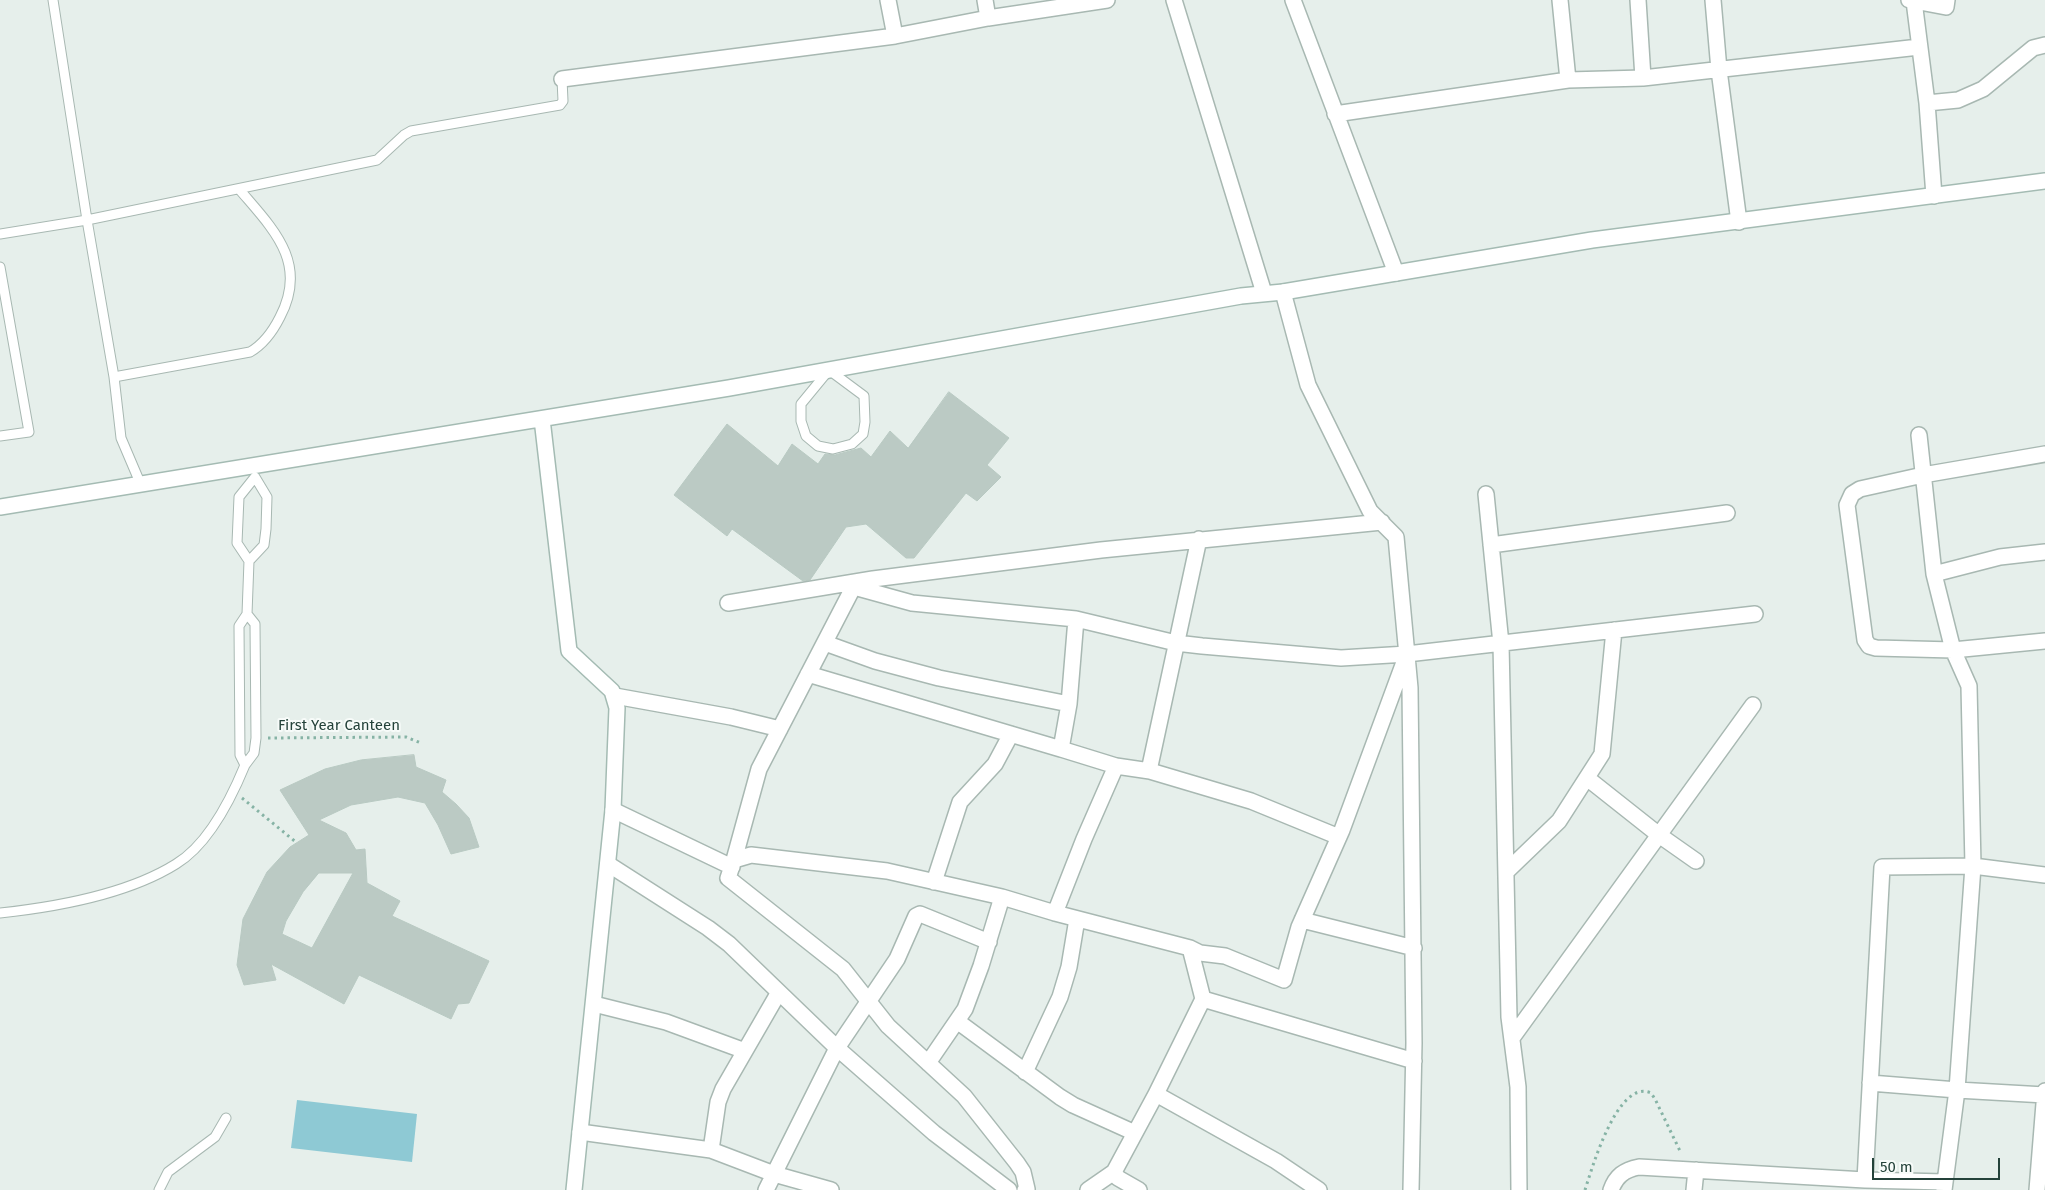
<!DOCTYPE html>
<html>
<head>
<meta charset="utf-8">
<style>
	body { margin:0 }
	#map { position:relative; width:2045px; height:1190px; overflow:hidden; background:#e6efeb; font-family:"Fira Sans",sans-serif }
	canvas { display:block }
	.scale { position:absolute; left:1872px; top:1158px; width:128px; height:22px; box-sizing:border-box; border:2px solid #24423a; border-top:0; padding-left:6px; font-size:15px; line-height:18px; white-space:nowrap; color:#24423a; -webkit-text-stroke:4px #f7fbf9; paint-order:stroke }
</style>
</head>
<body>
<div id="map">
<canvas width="2045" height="1190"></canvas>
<div class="scale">50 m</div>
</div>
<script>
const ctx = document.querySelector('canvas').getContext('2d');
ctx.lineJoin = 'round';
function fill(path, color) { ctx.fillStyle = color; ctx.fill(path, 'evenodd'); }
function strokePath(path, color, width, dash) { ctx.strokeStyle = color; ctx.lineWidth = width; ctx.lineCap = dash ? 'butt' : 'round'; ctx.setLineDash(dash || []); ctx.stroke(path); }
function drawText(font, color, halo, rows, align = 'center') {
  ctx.font = font + ' "Fira Sans",sans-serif'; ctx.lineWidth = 4; ctx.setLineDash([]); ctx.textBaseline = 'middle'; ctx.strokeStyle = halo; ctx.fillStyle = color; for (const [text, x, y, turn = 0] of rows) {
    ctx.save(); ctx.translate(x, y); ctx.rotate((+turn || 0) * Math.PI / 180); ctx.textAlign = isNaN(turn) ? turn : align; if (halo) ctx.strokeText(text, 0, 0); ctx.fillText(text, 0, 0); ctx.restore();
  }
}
fill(new Path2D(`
	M 297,1100 L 417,1114 L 412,1162 L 291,1148 Z`), '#8ec9d4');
const building = new Path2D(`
	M 949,392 L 1009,438 L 987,465 L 1001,477 L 977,501 L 966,493 L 914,558 L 906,558 L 866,524 L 846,527 L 810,580 L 803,581 L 732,529 L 727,536 L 674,495 L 727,424 L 778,466 L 792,444 L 818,464 L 825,454 L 835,455 L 861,448 L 871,457 L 890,431 L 908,448 Z
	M 414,755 L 416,767 L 446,780 L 442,792 L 456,804 L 469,818 L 479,847 L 451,854 L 438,825 L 425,803 L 398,797 L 351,805 L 319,820 L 346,833 L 356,850 L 365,849 L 367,883 L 400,901 L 392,916 L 489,961 L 469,1003 L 458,1004 L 451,1019 L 359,975 L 344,1004 L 271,964 L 276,980 L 244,985 L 237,965 L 243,919 L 267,872 L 290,847 L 309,835 L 280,790 L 325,769 L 361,760 ZM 319,873 L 353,873 L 312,948 L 282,934 L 286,921 L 303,892 Z`);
fill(building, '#bbcac4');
strokePath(building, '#b8c9c2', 1);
const lane = new Path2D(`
	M 53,0 L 87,220 L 114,377 L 121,438 L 141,485
	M 0,234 L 87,220 L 377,160 L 404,135 L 411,131 L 560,105 L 563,101 L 562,79
	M 0,267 L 29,432 L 0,436
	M 829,370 L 864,396 L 865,422 L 863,434 L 852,444 L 833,449 L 818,446 L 806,436 L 801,421 L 801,404 Z
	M 114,377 L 250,352 C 264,344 273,331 280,317 C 309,262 272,228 239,189
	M 255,477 L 267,497 L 266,529 L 264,545 L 249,561 L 237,543 L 239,497 Z
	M 247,614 L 255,624 L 256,738 L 254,753 L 245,765 L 240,755 L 239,626 L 247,614 L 249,561
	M 0,913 C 56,907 128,894 176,864 C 209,844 231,799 245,765
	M 159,1190 L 168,1172 L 215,1137 L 226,1118`);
const street = new Path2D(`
	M 1174,0 L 1264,293
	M 1293,0 L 1396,273
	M 1560,0 L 1568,80 L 1643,78 L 1638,0
	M 1713,0 L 1719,70 L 1739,222
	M 1909,0 L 1946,7 L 1947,0
	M 1914,1 L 1927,103
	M 988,18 L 1107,0
	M 895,36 L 988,18 L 985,0
	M 1643,78 L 1919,47
	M 562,79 L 895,36 L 888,0
	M 1335,114 L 1568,80
	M 1934,196 L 1927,103 L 1958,100 L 1983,89 L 2033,48 L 2045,45
	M 1283,292 L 1308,385 L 1370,511 L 1396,537 L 1410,688 L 1414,1043 L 1411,1190
	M 1919,435 L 1934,574
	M 2045,454 L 1923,475 L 1860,489 L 1852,494 L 1847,505 L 1865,640 L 1869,646 L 1876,648 L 1953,650 L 2045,641
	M 1486,494 L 1501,644 L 1509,1017 L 1518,1087 L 1519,1190
	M 1199,539 L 1150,766 L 1150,771 L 1251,801 L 1339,837
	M 1491,545 L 1727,513
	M 854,587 L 912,603 L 1076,619
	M 728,603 L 873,579 L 1101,550 L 1382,522
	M 825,643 L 875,661 L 939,678 L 1069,704 L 1076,619 L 1176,643 L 1202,646 L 1341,658 L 1407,654
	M 808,674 L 1061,749
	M 615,696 L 731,717 L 780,729
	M 1069,704 L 1061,749 L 1116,766 L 1084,839 L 1055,913 L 1190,948 L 1200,953 L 1225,956 L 1284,980 L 1299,927 L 1342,830 L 1407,654 L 1755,614
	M 1116,766 L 1150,771
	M 1587,778 L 1659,835 L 1696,861
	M 613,810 L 732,867
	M 734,860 L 759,769 L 856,582
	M 608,864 L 708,928 L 729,944 L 837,1048 L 934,1133 L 1009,1190
	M 1506,872 L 1559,821 L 1602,754 L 1614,630
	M 934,882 L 960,802 L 995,764 L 1011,734
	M 1302,920 L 1414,948
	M 1190,948 L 1203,999
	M 594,1004 L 666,1022 L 745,1051
	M 957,1021 L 1060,1097 L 1073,1105 L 1135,1133
	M 1512,1038 L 1753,705
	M 928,1063 L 965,1009 L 981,966 L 1002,897
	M 1025,1072 L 1060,997 L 1069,967 L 1077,919
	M 1870,1083 L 1957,1090 L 1973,866 L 2045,875
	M 580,1132 L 711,1150 L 774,1174 L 831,1190
	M 711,1150 L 718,1102 L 723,1089 L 779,992
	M 1945,1182 L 1865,1180 L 1882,867 L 1973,866 L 1969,686 L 1953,650 L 1934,574 L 2000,557 L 2045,552
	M 766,1190 L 837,1048 L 897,959 L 916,916 L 920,914 L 989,942
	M 1025,1190 L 1027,1189 L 1023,1172 L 1017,1163 L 964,1096 L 888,1026 L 843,969 L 728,878 L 734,860 L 751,855 L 887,871 L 1002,897 L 1055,913
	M 1088,1190 L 1114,1172
	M 1139,1190 L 1118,1178 L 1114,1172 L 1156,1094
	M 1319,1190 L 1276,1161 L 1156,1094 L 1203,999 L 1414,1061
	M 1611,1190 C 1616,1176 1624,1170 1639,1167 L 1865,1180
	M 1694,1190 L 1696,1170
	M 1944,1190 L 1957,1090 L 2045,1095
	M 2037,1190 L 2045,1091`);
const secondary = new Path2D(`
	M 542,419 L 569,651 L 612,691 L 617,708 L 613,810 L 574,1190
	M 0,507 L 729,388 L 1241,296 L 1283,292 L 1592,240 L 2045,181`);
strokePath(lane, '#a8b8b2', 11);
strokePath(street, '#a8b8b2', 18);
strokePath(secondary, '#a4bbb3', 18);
strokePath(new Path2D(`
	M 268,738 L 406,737 L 421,743
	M 242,798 L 297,843
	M 1585,1190 C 1592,1168 1618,1078 1651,1093 L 1655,1099 L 1681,1153`), '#86b3a5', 3, [2.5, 4]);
strokePath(lane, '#fff', 9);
strokePath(street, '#fff', 15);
strokePath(secondary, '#fff', 15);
drawText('15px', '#24423a', '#f7fbf9', [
	["First Year Canteen",339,726]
]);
</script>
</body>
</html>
